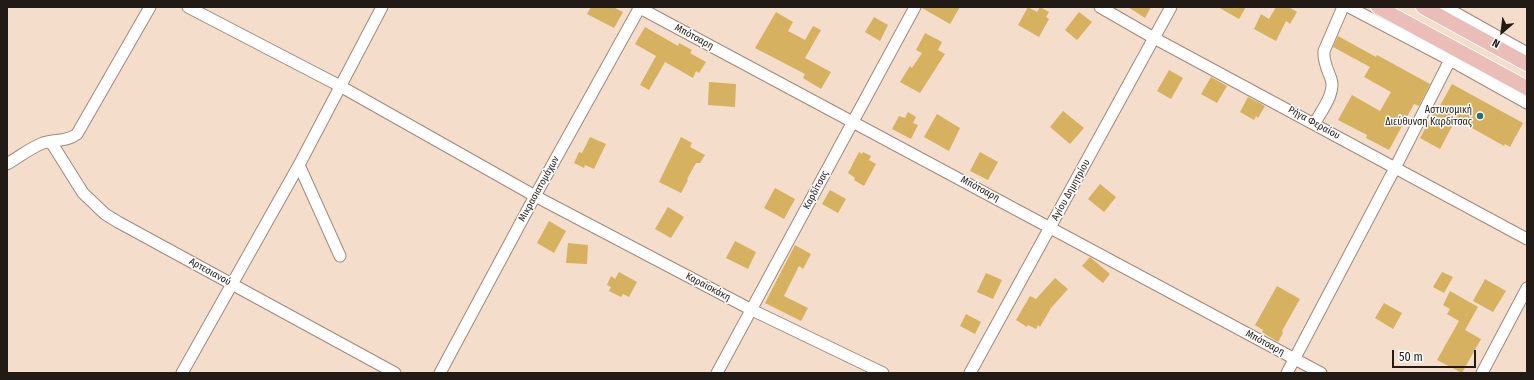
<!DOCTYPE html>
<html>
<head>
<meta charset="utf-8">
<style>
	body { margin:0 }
	#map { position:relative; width:1534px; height:380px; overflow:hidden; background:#f5ddcc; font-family:"Fira Sans Condensed",sans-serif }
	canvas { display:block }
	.frame { position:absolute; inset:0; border:8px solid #221a14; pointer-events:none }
	.north { position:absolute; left:1482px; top:12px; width:40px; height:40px; -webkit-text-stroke:3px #fff; paint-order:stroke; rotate:208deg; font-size:11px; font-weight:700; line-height:16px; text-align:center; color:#221a14 }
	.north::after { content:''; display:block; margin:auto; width:14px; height:18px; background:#221a14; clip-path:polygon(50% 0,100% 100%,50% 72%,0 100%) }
	.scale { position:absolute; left:1392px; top:350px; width:84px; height:18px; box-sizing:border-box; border:2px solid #221a14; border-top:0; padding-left:5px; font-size:12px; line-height:14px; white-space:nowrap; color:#221a14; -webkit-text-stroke:3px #fff; paint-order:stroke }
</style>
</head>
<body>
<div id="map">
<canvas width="1534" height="380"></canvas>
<div class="frame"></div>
<div class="north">N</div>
<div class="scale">50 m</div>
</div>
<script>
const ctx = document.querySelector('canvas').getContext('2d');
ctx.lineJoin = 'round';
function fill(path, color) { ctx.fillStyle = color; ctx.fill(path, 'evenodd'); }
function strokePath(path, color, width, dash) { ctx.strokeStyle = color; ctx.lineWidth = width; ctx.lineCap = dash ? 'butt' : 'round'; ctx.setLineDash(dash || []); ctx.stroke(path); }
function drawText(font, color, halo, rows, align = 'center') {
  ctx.font = font + ' "Fira Sans Condensed",sans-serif'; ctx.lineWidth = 3; ctx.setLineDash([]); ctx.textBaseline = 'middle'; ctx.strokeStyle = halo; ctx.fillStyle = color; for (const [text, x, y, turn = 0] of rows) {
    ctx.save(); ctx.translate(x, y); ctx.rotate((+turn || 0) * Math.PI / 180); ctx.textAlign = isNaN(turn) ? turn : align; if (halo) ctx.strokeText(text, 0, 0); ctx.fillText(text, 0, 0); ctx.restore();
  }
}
fill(new Path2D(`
	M 591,7 L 613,7 L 623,12 L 614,28 L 587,14 Z
	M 922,7 L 960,7 L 950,24 L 922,8 Z
	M 1028,7 L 1037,12 L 1040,7 L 1049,12 L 1046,17 L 1049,19 L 1039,37 L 1018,25 Z
	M 1128,7 L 1151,7 L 1145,18 Z
	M 1218,7 L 1246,7 L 1239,19 Z
	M 1276,7 L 1289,7 L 1297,12 L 1290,24 L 1286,21 L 1276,41 L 1254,29 L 1261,14 L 1269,19 Z
	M 776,12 L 793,22 L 788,31 L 805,40 L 813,26 L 821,30 L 805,58 L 831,72 L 821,89 L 803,78 L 805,74 L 755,48 Z
	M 1079,12 L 1092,22 L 1077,40 L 1065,30 Z
	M 874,17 L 888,25 L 880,41 L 865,32 Z
	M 645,27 L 678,46 L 679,43 L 692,50 L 690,53 L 706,62 L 699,73 L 696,71 L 693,78 L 665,62 L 649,90 L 640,85 L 656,56 L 635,44 Z
	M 925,33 L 942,42 L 938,50 L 945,54 L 920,93 L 900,82 L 910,66 L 912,68 L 922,53 L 916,50 Z
	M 1338,36 L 1376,57 L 1377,55 L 1430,84 L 1419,106 L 1414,104 L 1389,150 L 1366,138 L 1367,135 L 1338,120 L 1352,95 L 1380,111 L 1391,92 L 1364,77 L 1370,67 L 1333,47 Z
	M 1169,70 L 1183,78 L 1171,99 L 1157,91 Z
	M 1211,77 L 1227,86 L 1217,103 L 1201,94 Z
	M 709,82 L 736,84 L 735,107 L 708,105 Z
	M 1452,84 L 1523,123 L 1510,147 L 1505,144 L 1504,146 L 1456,119 L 1440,149 L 1420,138 L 1435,110 L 1437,111 Z
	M 1248,97 L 1265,106 L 1258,118 L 1256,116 L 1254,120 L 1240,112 Z
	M 1063,111 L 1084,128 L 1070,144 L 1050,127 Z
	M 908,112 L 916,117 L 913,123 L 918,125 L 911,139 L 892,129 L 899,116 L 905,118 Z
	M 937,114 L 960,128 L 949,151 L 924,137 Z
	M 590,137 L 606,144 L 594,169 L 585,165 L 584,168 L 574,163 L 579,152 L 582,153 Z
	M 681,137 L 692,143 L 690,147 L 705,155 L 700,163 L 696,163 L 687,179 L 688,180 L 681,193 L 659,182 Z
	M 859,152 L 862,154 L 863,152 L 871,156 L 869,160 L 876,164 L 864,186 L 854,180 L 855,178 L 848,173 Z
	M 980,152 L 998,162 L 988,180 L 970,171 Z
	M 1100,184 L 1116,197 L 1104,212 L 1088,199 Z
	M 775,188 L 795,199 L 784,219 L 764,208 Z
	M 830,190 L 846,199 L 838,213 L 822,204 Z
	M 668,207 L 684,217 L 671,238 L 655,229 Z
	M 549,221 L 566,231 L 554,253 L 537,243 Z
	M 735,241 L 756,252 L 748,269 L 726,258 Z
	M 568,243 L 588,245 L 587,264 L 566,263 Z
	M 795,245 L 811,254 L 803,269 L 799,266 L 784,296 L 808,308 L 801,321 L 765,303 Z
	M 1090,257 L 1110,274 L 1103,283 L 1082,266 Z
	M 619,272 L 637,282 L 629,297 L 623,294 L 621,297 L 609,291 L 611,287 L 607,285 L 611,276 L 615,279 Z
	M 1442,272 L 1453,277 L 1444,293 L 1433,287 Z
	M 986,273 L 1002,280 L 993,299 L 977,292 Z
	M 1055,278 L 1068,289 L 1051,308 L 1040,327 L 1038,325 L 1036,329 L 1028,325 L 1027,327 L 1016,320 L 1030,296 L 1036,299 Z
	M 1485,279 L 1506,291 L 1493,312 L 1473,301 Z
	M 1277,286 L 1300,299 L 1282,331 L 1283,333 L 1278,342 L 1262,332 L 1263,330 L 1255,325 Z
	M 1450,291 L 1478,307 L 1465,330 L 1481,339 L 1462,373 L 1437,360 L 1459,321 L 1447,314 L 1450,309 L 1443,305 Z
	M 1384,303 L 1402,313 L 1393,329 L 1375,318 Z
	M 966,314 L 981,322 L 975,334 L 960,326 Z`), '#d5b160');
const minor = new Path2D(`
	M 188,7 L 340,86 L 535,196 L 752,310 L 883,373
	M 638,7 L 1321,373
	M 1100,7 L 1154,38 L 1527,239
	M 1349,7 L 1450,60 L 1527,103
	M 1445,7 L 1527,53
	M 1315,123 C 1321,111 1336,93 1331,79 C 1328,70 1323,62 1324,51 L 1343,7
	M 51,142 L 83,193 L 105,214 L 118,222 L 395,373
	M 7,164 C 19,157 30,148 43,143 C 55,139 67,142 77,134 L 150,7
	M 299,165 L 340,256
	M 182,373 L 299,165 L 382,7
	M 440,373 L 535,196 L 640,7
	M 717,373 L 915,7
	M 970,373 L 1171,7
	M 1287,373 L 1395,168 L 1450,60
	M 1482,373 L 1527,288`);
const major = new Path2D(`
	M 1378,7 L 1527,88
	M 1423,7 L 1527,64`);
strokePath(minor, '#a0897a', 13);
strokePath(major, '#fff', 16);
strokePath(minor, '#fff', 11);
strokePath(major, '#eabdb8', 14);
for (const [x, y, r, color] of [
	[1480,116,4,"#256f75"]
]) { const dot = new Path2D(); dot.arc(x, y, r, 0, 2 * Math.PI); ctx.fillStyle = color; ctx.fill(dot); strokePath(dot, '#fff', 1.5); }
drawText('10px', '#221a14', '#fff', [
	["Μπότσαρη",694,37,28],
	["Ρήγα Φεραίου",1314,123,29],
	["Μικρασιατομάχων",539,189,-61],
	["Μπότσαρη",980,189,28],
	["Καρδίτσας",816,190,-62],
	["Αγίου Δημητρίου",1071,190,-61],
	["Αρτεσιανού",210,272,29],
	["Καραϊσκάκη",708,287,28],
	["Μπότσαρη",1265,343,28]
]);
drawText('10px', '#221a14', '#fff', [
	["Αστυνομική",1472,110],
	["Διεύθυνση Καρδίτσας",1472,122]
], 'right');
</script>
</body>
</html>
